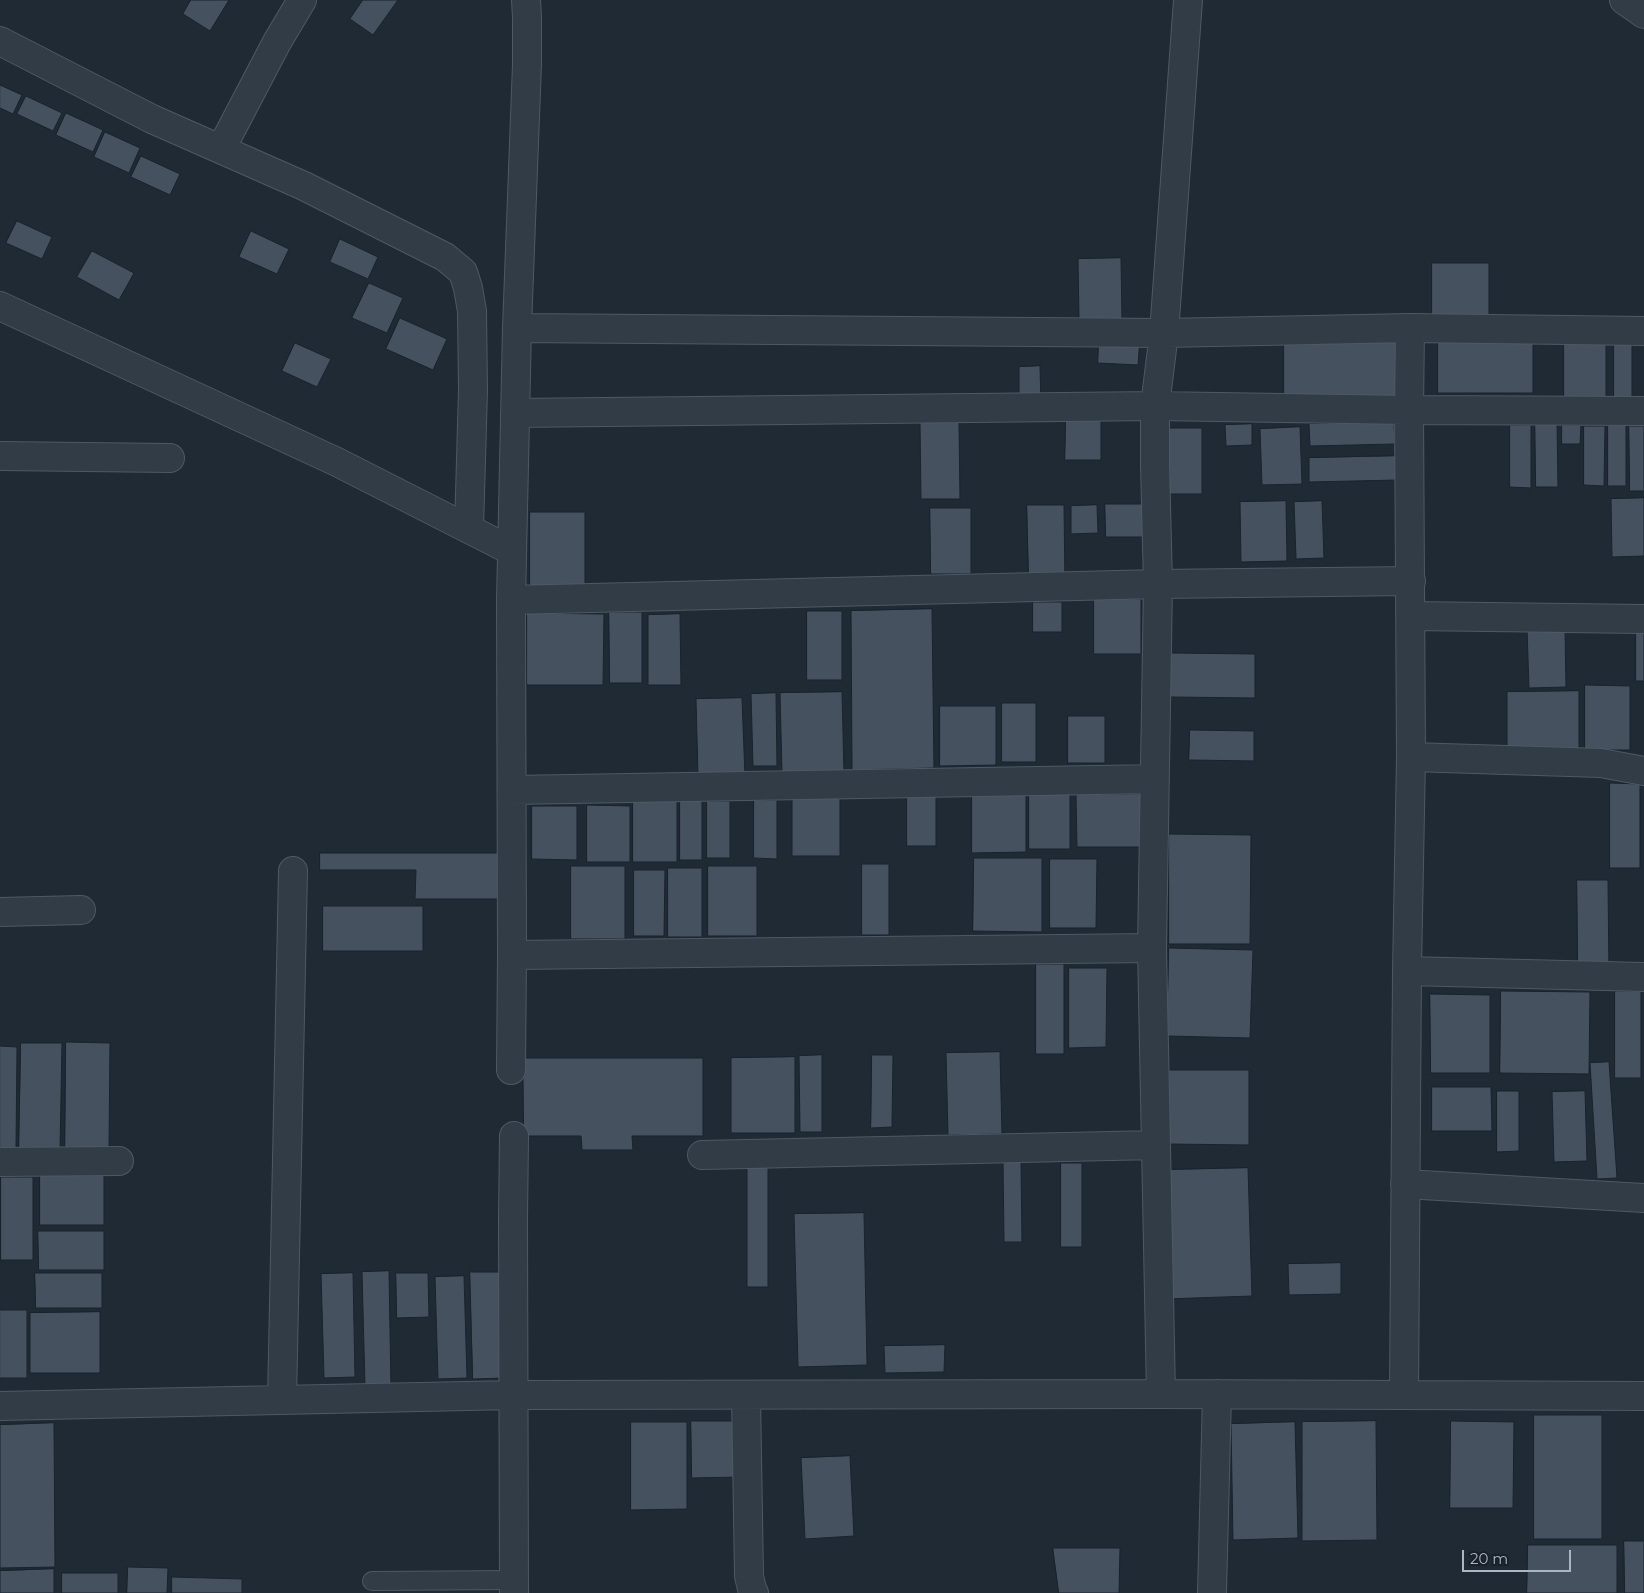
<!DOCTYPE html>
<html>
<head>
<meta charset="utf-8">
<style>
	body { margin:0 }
	#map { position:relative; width:1644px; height:1593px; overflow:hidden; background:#1f2a35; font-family:Montserrat,sans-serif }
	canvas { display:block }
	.scale { position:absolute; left:1462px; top:1550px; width:109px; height:22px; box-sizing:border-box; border:2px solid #abb6c3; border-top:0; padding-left:6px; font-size:15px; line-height:18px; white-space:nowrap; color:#abb6c3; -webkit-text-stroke:4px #18212a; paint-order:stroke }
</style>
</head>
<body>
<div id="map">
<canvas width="1644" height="1593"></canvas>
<div class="scale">20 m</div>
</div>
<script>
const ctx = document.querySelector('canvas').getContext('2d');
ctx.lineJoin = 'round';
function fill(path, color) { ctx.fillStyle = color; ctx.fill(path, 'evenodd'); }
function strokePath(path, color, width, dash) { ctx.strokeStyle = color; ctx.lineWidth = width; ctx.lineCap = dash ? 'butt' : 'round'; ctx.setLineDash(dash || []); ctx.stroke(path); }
const building = new Path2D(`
	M 191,0 L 229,0 L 210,31 L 183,14 Z
	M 363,0 L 398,0 L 373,35 L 350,19 Z
	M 0,85 L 22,95 L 13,114 L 0,108 Z
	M 26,96 L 62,113 L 53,131 L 17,114 Z
	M 66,113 L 103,130 L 93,152 L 56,135 Z
	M 105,132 L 140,148 L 129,173 L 94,157 Z
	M 141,156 L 180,174 L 170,195 L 131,177 Z
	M 17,221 L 52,237 L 42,259 L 6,243 Z
	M 251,231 L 289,249 L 277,274 L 239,257 Z
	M 340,239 L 378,257 L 368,279 L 330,262 Z
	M 92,251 L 134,273 L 119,300 L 77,277 Z
	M 1121,258 L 1122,319 L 1079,319 L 1078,259 Z
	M 1432,263 L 1489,263 L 1489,323 L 1432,323 Z
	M 369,283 L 403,298 L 387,333 L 352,318 Z
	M 400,318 L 447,339 L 433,370 L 386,349 Z
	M 1099,338 L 1140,339 L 1138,365 L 1098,363 Z
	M 1614,338 L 1632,339 L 1632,409 L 1614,409 Z
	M 1284,339 L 1397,340 L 1397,396 L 1284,396 Z
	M 1438,341 L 1533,341 L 1533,393 L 1438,393 Z
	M 295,343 L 331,359 L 317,387 L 282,371 Z
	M 1564,344 L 1606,344 L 1606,401 L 1564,401 Z
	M 1040,366 L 1041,405 L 1019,405 L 1019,367 Z
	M 1066,418 L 1101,418 L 1101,460 L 1065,460 Z
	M 1535,421 L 1557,421 L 1558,487 L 1536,487 Z
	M 959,422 L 960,499 L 921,499 L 920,423 Z
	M 1394,422 L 1395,444 L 1310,446 L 1309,424 Z
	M 1252,424 L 1252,445 L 1226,446 L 1225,425 Z
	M 1510,425 L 1531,425 L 1531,488 L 1510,487 Z
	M 1562,425 L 1581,425 L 1580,444 L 1562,444 Z
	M 1608,425 L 1626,425 L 1626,486 L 1608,486 Z
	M 1584,426 L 1605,426 L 1604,486 L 1584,485 Z
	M 1629,426 L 1644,426 L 1644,491 L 1630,491 Z
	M 1300,427 L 1302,484 L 1262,485 L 1260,429 Z
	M 1167,428 L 1202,428 L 1202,494 L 1168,494 Z
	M 1398,456 L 1398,480 L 1309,482 L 1309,458 Z
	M 1644,498 L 1644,556 L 1612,557 L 1611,499 Z
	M 1286,501 L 1287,561 L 1241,562 L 1240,502 Z
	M 1322,501 L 1324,558 L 1296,559 L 1294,502 Z
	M 1105,504 L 1144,504 L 1144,537 L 1106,537 Z
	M 1027,505 L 1064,505 L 1065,583 L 1029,584 Z
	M 1097,505 L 1098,533 L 1071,534 L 1071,506 Z
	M 930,508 L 971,508 L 971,574 L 931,574 Z
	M 530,512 L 585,512 L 585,586 L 530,586 Z
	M 1094,598 L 1141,599 L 1141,654 L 1094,654 Z
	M 1033,602 L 1062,602 L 1062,632 L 1033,632 Z
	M 932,609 L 934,768 L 852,770 L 851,611 Z
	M 807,611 L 842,611 L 842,680 L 807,680 Z
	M 609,612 L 642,612 L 642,683 L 610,683 Z
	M 527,613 L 604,614 L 603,685 L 527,685 Z
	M 680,614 L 681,685 L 648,685 L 648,615 Z
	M 1636,626 L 1644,626 L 1644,681 L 1636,681 Z
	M 1565,628 L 1566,687 L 1529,688 L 1527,629 Z
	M 1171,653 L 1255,654 L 1255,698 L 1170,697 Z
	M 1585,685 L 1630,686 L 1630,750 L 1585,750 Z
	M 1579,691 L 1579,752 L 1507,752 L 1507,692 Z
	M 842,692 L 844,772 L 782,773 L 780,693 Z
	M 776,693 L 777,766 L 753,766 L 751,694 Z
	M 742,698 L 745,776 L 698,777 L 696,699 Z
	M 1002,703 L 1036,703 L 1036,762 L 1002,762 Z
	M 940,706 L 996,706 L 996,765 L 940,766 Z
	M 1068,716 L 1105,716 L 1105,763 L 1068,763 Z
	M 1190,730 L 1254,731 L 1254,761 L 1189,760 Z
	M 1610,783 L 1640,784 L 1640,868 L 1610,868 Z
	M 907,790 L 936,790 L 936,846 L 907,846 Z
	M 972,790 L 1026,791 L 1026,852 L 972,853 Z
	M 1029,794 L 1070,794 L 1070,849 L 1029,849 Z
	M 1143,794 L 1143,847 L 1077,847 L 1076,795 Z
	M 633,797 L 677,798 L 677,862 L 633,862 Z
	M 840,797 L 840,856 L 792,856 L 792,798 Z
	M 680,799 L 702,799 L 702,860 L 680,860 Z
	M 754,800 L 777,800 L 777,859 L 754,858 Z
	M 707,801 L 730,801 L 730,858 L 707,858 Z
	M 587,805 L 630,806 L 630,862 L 587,862 Z
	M 532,806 L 577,806 L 577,860 L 532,859 Z
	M 1169,834 L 1251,835 L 1250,944 L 1169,944 Z
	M 320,853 L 504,853 L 504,899 L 415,899 L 416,870 L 320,870 Z
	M 974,858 L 1042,858 L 1042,932 L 973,931 Z
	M 1050,859 L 1097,859 L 1096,928 L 1050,928 Z
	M 862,864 L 889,864 L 889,935 L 862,935 Z
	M 571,866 L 625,866 L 625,939 L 571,939 Z
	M 708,866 L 757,866 L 757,936 L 708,936 Z
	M 668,868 L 702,868 L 702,937 L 668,937 Z
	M 634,870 L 665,870 L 664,936 L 634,936 Z
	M 1577,880 L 1608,880 L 1609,973 L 1578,973 Z
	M 323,906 L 423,906 L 423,951 L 323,951 Z
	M 1169,948 L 1253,950 L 1250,1038 L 1167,1036 Z
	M 1036,964 L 1064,964 L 1064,1054 L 1036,1054 Z
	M 1069,968 L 1107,968 L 1106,1047 L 1069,1048 Z
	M 1501,991 L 1590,992 L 1589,1074 L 1500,1073 Z
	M 1615,991 L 1641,991 L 1641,1078 L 1615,1078 Z
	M 1430,994 L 1490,995 L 1490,1073 L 1431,1073 Z
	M 66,1042 L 110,1043 L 109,1150 L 65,1150 Z
	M 21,1043 L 62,1043 L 60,1149 L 19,1148 Z
	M 0,1046 L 17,1047 L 16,1148 L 0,1148 Z
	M 1000,1052 L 1002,1134 L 948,1135 L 946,1053 Z
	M 822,1055 L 822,1132 L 800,1132 L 799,1056 Z
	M 872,1055 L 893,1055 L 892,1127 L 871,1128 Z
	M 795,1057 L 795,1133 L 731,1133 L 731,1058 Z
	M 523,1058 L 703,1058 L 703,1136 L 632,1136 L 633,1150 L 582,1150 L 581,1136 L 524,1136 Z
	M 1609,1062 L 1617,1178 L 1597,1179 L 1590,1063 Z
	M 1169,1070 L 1249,1070 L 1249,1145 L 1169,1144 Z
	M 1432,1087 L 1491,1087 L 1492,1131 L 1432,1131 Z
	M 1497,1091 L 1519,1091 L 1519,1151 L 1497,1152 Z
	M 1585,1091 L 1587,1161 L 1554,1162 L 1552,1092 Z
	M 768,1160 L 768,1287 L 747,1287 L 747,1161 Z
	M 1021,1161 L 1022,1242 L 1004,1242 L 1003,1162 Z
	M 1061,1163 L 1082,1163 L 1082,1247 L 1061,1247 Z
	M 1248,1168 L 1252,1296 L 1165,1299 L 1162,1170 Z
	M 40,1175 L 104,1175 L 104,1225 L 40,1225 Z
	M 1,1177 L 33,1177 L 33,1260 L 1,1260 Z
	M 864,1213 L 867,1365 L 798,1367 L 794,1214 Z
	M 38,1231 L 104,1231 L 104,1270 L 39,1270 Z
	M 1341,1263 L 1341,1294 L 1289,1295 L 1288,1264 Z
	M 389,1271 L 391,1386 L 365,1387 L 362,1272 Z
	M 470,1272 L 501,1272 L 504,1378 L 473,1379 Z
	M 35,1273 L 102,1273 L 102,1308 L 36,1308 Z
	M 353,1273 L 355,1377 L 324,1378 L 321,1274 Z
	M 396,1273 L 428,1273 L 429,1317 L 397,1318 Z
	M 464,1276 L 467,1378 L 438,1379 L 435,1277 Z
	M 0,1310 L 27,1310 L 27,1378 L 0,1378 Z
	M 100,1312 L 100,1373 L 30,1373 L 30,1313 Z
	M 945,1345 L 944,1372 L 885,1373 L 884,1346 Z
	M 1534,1415 L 1602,1415 L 1602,1539 L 1534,1539 Z
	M 691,1421 L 739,1421 L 739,1477 L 692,1478 Z
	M 1376,1421 L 1377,1540 L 1302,1541 L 1302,1422 Z
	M 1451,1421 L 1514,1422 L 1513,1508 L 1450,1508 Z
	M 631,1422 L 687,1422 L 687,1509 L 631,1510 Z
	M 1295,1422 L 1298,1538 L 1233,1540 L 1231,1424 Z
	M 54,1423 L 55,1567 L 0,1568 L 0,1425 Z
	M 850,1456 L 854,1536 L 805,1539 L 801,1458 Z
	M 1624,1541 L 1644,1541 L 1644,1593 L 1625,1593 Z
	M 1528,1545 L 1617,1545 L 1617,1593 L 1527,1593 Z
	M 1053,1548 L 1120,1548 L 1119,1593 L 1059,1593 Z
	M 128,1567 L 168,1568 L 167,1593 L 127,1593 Z
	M 54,1569 L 54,1593 L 0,1593 L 0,1571 Z
	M 62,1573 L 118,1573 L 118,1593 L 62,1593 Z
	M 172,1577 L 242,1579 L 242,1593 L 172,1593 Z`);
fill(building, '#45515f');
strokePath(building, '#1a232c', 1);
const service = new Path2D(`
	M 372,1581 L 514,1580`);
const minor = new Path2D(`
	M 0,41 L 152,119 L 304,186 L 445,257 L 463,272 L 468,288 L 472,311 L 473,390 L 469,529
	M 221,149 L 277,42 L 302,0
	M 0,306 L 337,462 L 512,551
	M 517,328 L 1164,333 L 1410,328 L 1644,331
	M 515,413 L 1155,406 L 1409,410 L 1644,411
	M 0,456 L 170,458
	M 511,600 L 1158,584 L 1411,581
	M 1411,616 L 1644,619
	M 1411,757 L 1601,763 L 1644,771
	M 512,790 L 1155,779
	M 0,912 L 81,910
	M 512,955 L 1152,948
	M 1407,971 L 1644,977
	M 511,1070 L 512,955 L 511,600 L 517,328 L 527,64 L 527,18 L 526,0
	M 514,1136 L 513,1219 L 514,1593
	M 702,1155 L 1156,1145
	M 0,1162 L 119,1161
	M 1405,1184 L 1644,1198
	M 1161,1394 L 1152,948 L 1158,584 L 1155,465 L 1155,406 L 1164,333 L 1188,0
	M 746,1395 L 749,1576 L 752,1589 L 754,1593
	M 1404,1395 L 1407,971 L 1411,757 L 1409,410 L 1410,328
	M 282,1400 L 293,871
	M 0,1406 L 513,1395 L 1161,1394 L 1644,1396
	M 1212,1593 L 1217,1394`);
const tertiary = new Path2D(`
	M 1624,0 L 1644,14`);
strokePath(service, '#4f5964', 20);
strokePath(minor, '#4f5964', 30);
strokePath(tertiary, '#4f5964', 30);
strokePath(service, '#323c46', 18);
strokePath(minor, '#323c46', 28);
strokePath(tertiary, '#323c46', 28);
</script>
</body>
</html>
